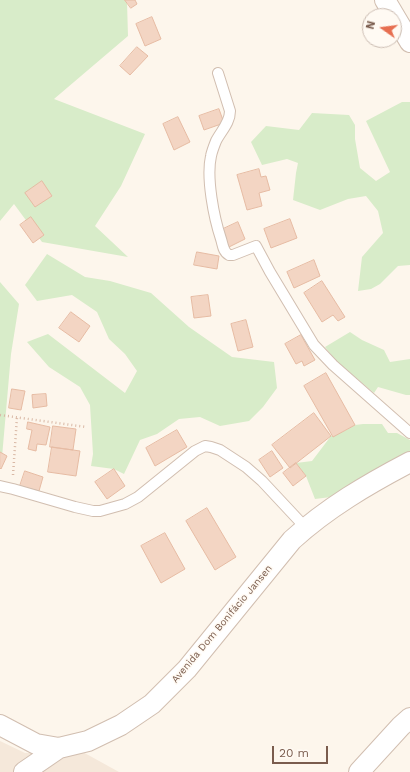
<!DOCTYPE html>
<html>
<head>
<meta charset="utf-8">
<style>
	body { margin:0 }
	#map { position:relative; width:410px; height:772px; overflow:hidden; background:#fdf6ec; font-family:"Work Sans",sans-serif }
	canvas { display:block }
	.north { position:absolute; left:362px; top:8px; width:40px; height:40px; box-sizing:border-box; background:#fffaf3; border:1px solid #cabbb1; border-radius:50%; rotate:284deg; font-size:11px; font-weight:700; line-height:16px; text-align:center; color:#7a5c4d }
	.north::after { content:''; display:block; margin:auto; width:14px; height:18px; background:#e76f51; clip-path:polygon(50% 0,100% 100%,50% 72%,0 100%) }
	.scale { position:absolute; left:272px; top:746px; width:56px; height:18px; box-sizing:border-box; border:2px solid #7a5c4d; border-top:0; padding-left:5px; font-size:12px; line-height:14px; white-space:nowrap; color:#7a5c4d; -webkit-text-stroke:3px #fffaf3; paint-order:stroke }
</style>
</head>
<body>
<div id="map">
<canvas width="410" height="772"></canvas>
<div class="north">N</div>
<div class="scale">20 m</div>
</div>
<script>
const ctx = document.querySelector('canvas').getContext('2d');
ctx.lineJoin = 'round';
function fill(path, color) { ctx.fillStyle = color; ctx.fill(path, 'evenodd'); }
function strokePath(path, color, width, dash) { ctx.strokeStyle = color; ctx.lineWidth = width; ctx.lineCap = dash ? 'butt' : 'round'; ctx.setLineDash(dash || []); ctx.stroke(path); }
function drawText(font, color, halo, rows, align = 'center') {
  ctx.font = font + ' "Work Sans",sans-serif'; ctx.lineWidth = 3; ctx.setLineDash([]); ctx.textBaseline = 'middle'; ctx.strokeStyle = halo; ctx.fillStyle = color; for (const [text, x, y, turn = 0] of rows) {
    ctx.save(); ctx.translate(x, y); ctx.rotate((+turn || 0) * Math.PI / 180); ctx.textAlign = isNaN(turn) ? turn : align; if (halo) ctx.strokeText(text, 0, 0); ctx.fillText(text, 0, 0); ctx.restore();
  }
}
fill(new Path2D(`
	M 0,741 L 25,753 L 81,751 L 119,772 L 0,772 Z`), '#f5e8da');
fill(new Path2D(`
	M 0,0 L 125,0 L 127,2 L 128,36 L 54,99 L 145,134 L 121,186 L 95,226 L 128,257 L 42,242 L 14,204 L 0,221 Z
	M 402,102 L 410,102 L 410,265 L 398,266 L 380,284 L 371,289 L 358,291 L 362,257 L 383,233 L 378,211 L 366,196 L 348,199 L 320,210 L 293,200 L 296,173 L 298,163 L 287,159 L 262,165 L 251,142 L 266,126 L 299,130 L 312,113 L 349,115 L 355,125 L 355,139 L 360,168 L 376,181 L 390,172 L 366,121 Z
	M 47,254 L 85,277 L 110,281 L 151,293 L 189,327 L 232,357 L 274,362 L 277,388 L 263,407 L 249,421 L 220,426 L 200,417 L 179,419 L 157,434 L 140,440 L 124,474 L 114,469 L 91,466 L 93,454 L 90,405 L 80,387 L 49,367 L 27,342 L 48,334 L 125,393 L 137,371 L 125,354 L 109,339 L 97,312 L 72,295 L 37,301 L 25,285 Z
	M 0,282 L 19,304 L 11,354 L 2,457 L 0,457 Z
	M 350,332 L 362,340 L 384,350 L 390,362 L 410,359 L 410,395 L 406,395 L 378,387 L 374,393 L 336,361 L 325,347 Z
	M 363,424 L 382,424 L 388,433 L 397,433 L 410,440 L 410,458 L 339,496 L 315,499 L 306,476 L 296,463 L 312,461 L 331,436 L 346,430 L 355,425 Z`), '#d8ecc9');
const building = new Path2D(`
	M 125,0 L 135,0 L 137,4 L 131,8 Z
	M 152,17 L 161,39 L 145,46 L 136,24 Z
	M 137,47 L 148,56 L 130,75 L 120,66 Z
	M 219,109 L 224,123 L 204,130 L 199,116 Z
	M 178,117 L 190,142 L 174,150 L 163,124 Z
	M 259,169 L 261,177 L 266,176 L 270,190 L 259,193 L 262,206 L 247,210 L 237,175 Z
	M 42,181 L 52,196 L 35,207 L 25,193 Z
	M 31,217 L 44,235 L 33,243 L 20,225 Z
	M 290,219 L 297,238 L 271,248 L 264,229 Z
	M 238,222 L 245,239 L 229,247 L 221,230 Z
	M 197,252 L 219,256 L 217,269 L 194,265 Z
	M 314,260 L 320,276 L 294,288 L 287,272 Z
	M 322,281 L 345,317 L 338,321 L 333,315 L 322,322 L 304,293 Z
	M 208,295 L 211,316 L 194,318 L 191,297 Z
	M 71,312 L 90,326 L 79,342 L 59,328 Z
	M 246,320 L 253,347 L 238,351 L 231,324 Z
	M 301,335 L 315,360 L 304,366 L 302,361 L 296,364 L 285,344 Z
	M 326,373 L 355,425 L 333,437 L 304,386 Z
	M 12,389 L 25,391 L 21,410 L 9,408 Z
	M 46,394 L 47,406 L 33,408 L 32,395 Z
	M 314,413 L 331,436 L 290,468 L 272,445 Z
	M 28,422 L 50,427 L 46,445 L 37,444 L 36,451 L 28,449 L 32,430 L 27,429 Z
	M 53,426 L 76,429 L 73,450 L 50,447 Z
	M 177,430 L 187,447 L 155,466 L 146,448 Z
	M 52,447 L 80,451 L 76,476 L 48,472 Z
	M 272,451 L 283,468 L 270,477 L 259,460 Z
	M 0,452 L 7,456 L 1,469 L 0,468 Z
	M 296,463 L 306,476 L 293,486 L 283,473 Z
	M 114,469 L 125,486 L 107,499 L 95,482 Z
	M 25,471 L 43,477 L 39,491 L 20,486 Z
	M 207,508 L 236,557 L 215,570 L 186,521 Z
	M 165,533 L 185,569 L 161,583 L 141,546 Z`);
fill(building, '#f3d5c3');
strokePath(building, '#e6bba3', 1);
const lane = new Path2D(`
	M 218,73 L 230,111 C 230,123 221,131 216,141 C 214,146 212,151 211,156 C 206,178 214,218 221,239 C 223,245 223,252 229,255 L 233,255 L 256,246 L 270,272 L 314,345 L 333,365 L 410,433
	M 0,486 L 13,489 L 75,507 L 93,511 L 100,511 L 125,504 L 138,497 L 195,451 L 205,446 L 211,447 L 220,450 L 246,467 L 262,481 L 305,527`);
const street = new Path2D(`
	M 385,0 L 410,42
	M 0,725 L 36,744 L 59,748 L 88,741 L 121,725 L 152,704 L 187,669 L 292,540 C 327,508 368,484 410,462
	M 24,772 L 59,748
	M 359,772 L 401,726 L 410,718`);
strokePath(lane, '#d1beb0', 12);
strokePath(street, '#d1beb0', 22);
strokePath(new Path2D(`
	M 0,415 L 86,427
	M 13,475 L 17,417`), '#d9b8a5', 2.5, [1, 3]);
strokePath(lane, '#fff', 10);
strokePath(street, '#fff', 20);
drawText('10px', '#7a5c4d', '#fffaf3', [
	["Avenida Dom Bonifácio Jansen",222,624,-50]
]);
</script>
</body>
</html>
